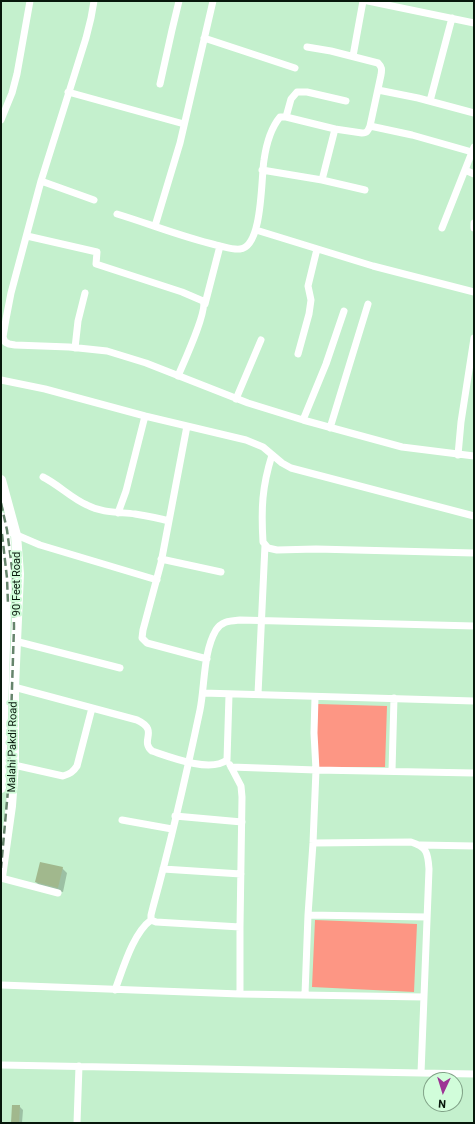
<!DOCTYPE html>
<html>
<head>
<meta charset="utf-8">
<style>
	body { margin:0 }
	#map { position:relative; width:475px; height:1124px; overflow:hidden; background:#c4f0cd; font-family:Roboto,sans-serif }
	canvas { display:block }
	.frame { position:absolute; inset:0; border:2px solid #07170b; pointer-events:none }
	.north { position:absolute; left:423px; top:1072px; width:40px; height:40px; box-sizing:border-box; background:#d1fdda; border:1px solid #80a187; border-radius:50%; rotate:184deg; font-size:11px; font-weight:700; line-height:16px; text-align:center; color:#07170b }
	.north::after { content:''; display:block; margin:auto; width:14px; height:18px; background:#9d3395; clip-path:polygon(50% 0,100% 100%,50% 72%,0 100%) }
</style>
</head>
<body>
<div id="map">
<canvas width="475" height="1124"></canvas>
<div class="frame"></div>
<div class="north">N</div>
</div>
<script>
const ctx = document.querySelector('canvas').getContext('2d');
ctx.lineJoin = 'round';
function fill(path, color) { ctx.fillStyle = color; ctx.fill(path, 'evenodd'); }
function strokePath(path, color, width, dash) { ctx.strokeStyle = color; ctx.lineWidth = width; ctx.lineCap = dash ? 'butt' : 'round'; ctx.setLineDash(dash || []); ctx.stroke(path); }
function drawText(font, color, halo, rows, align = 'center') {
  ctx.font = font + ' Roboto,sans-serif'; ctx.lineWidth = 4; ctx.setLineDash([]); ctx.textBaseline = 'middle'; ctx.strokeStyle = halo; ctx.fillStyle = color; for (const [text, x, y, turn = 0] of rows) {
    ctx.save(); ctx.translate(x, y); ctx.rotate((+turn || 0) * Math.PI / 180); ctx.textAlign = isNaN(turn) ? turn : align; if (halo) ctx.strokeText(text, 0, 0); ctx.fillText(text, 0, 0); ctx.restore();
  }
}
fill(new Path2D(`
	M 318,704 L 387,706 L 385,767 L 315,767 Z
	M 315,920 L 417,924 L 414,992 L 312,987 Z`), '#fd9684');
fill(new Path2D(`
	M 62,868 L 67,873 L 63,892 L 41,887 L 36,882 Z
	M 19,1106 L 23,1110 L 22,1123 L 12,1123 Z`), '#0003');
fill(new Path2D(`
	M 40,862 L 63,867 L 58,888 L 35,882 Z
	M 12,1105 L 20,1105 L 19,1123 L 11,1123 Z`), '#a1b88d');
strokePath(new Path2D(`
	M 94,1 L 91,18 L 86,38 L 41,181 L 11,293 L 6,319 L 3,337 L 5,342 L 9,344 L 15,345 L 69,347 L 107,351 L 146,363 L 248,403 L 303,420 L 402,447 L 474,456
	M 368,1 L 474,23
	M 204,38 L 295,68
	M 353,56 L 363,1
	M 160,84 L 172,30 L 179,1
	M 378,90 L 418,98 L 474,113
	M 68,92 L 184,124
	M 430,101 L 452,18
	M 286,117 L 291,99 L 297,92 L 307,92 L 346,101
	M 1,120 L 12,93 L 17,74 L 30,1
	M 370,126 L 412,135 L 472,152
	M 262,170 L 322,180 L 365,190
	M 465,170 L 474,174
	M 322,180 L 335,129
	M 41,181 L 94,200
	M 117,214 C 150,224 182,237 216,245 C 223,246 232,250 240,249 C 263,247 261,177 264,160 C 266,146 271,128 280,117 L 286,117 L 335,129 L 362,133 C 367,133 368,131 370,126 L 381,75 C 382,69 382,67 378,63 L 331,51 L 307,47
	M 474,223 L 474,228
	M 155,226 L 180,143 L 213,1
	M 442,228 L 474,147
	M 256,230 L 373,266 L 474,292
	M 27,236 L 97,252 L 96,264 L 182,292 L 203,301 C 208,310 183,364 178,376
	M 205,304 L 220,246
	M 75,348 L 78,321 L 85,293
	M 298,354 L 309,314 L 311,300 L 308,286 L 317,249
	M 1,380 L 45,389 L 145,416 L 246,440 L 263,447 L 282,463 L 291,468 L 474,516
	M 236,399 L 261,340
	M 303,420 L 326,364 L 344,311
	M 187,426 L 161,563 L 143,630 L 142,638 L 147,643 L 207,659
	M 330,428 L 368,304
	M 272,455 C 262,487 261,508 263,542 L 268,548 L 277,550 L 316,549 L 474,553
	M 458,455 L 461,422 L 474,338
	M 43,477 C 59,485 71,498 87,505 C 102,513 119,512 135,514 C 147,516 158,518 169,521
	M 118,513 L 126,491 L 145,416
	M 12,533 L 40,545 L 157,580
	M 161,559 L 221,572
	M 15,641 L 120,668
	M 14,687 L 137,720 C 160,731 139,740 152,751 C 170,757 210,773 227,760 L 229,695
	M 203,693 L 474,701
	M 258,694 L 265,545
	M 14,765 L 63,776 C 70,774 73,772 77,766 L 92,708
	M 230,765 L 241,786 L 242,797 L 240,927 L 240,994
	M 231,767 L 316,770 L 474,773
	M 392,771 L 394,698
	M 175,816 L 242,822
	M 122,820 L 172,829
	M 313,843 L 411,842 C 427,847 428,853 429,869 L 421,1073
	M 420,845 L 474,846
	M 163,869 L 241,874
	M 1,878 L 58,893
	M 308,915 L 427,917
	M 240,927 L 156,922 L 151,920 L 151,915 L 153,907 C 171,842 186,776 200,710 C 205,685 203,652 216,630 C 222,621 230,621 240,620 L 474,626
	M 1,985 L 240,994 L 424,997
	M 115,990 C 123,969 133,933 151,920
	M 305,994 L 308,915 L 313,843 L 316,770 L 314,733 L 315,697
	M 1,1065 L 474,1074
	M 77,1123 L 79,1066`), '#fff', 7);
strokePath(new Path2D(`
	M 1,480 L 16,535 L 19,574 L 14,687 L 14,765 L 11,806 L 1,877
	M 1,517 C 7,536 7,554 7,574 L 1,788`), '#fff', 10);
strokePath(new Path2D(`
	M 1,503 L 7,530 L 13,576 L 14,627 L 9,779 L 1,868
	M 2,534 L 7,578 L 8,604`), '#66846c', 2.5, [8, 4]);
drawText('11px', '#07170b', '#d1fdda', [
	["90 Feet Road",17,584,-90],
	["Malahi Pakdi Road",13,747,-89]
]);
</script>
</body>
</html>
